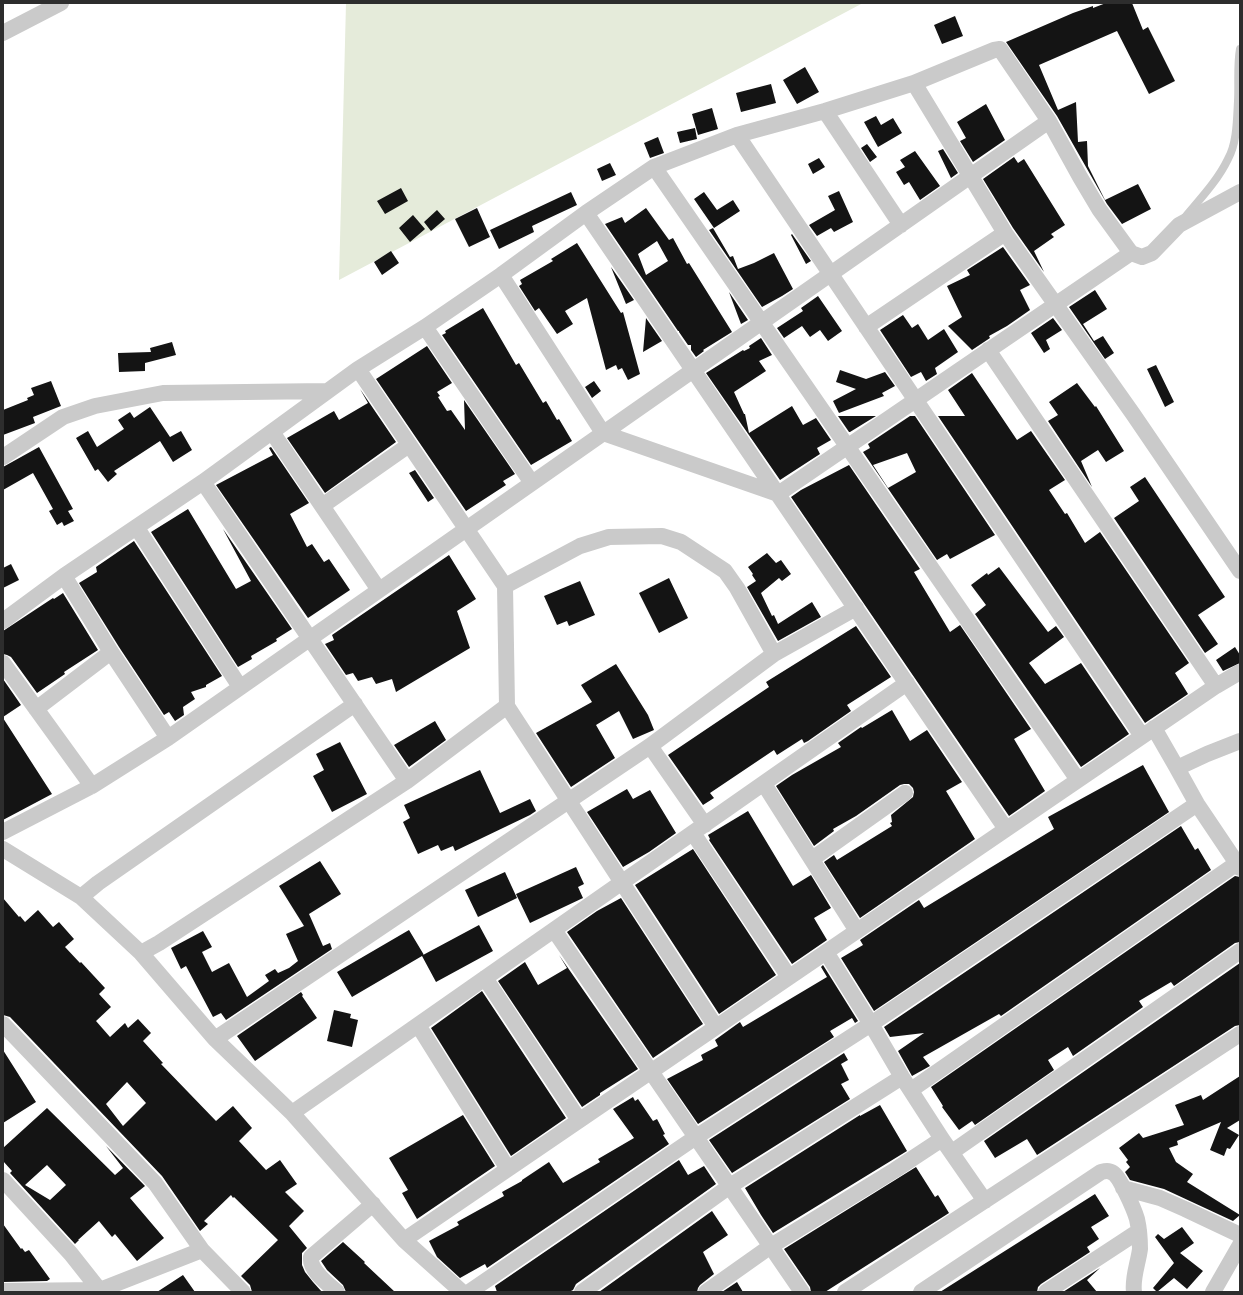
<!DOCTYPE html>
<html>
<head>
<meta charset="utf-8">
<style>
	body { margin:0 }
	#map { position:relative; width:1243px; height:1295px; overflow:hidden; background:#fff; font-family:Commissioner,sans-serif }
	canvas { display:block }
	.frame { position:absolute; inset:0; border:4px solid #2d2d2d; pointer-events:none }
</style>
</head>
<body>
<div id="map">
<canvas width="1243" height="1295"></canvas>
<div class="frame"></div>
</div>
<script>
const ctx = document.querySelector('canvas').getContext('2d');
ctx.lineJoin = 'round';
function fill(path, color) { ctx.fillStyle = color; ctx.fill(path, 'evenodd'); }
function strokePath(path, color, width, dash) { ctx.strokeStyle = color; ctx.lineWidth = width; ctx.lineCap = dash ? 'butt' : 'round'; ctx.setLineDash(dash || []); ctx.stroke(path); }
fill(new Path2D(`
	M 346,3 L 863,3 L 339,280 Z`), '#e5ebda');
fill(new Path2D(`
	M 1106,3 L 1132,3 L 1143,30 L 1148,27 L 1175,81 L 1149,94 L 1117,31 L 1039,65 L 1058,110 L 1076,102 L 1078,142 L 1087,141 L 1088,166 L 1105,200 L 1138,184 L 1151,209 L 1122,224 L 1107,204 L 1057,116 L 1006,42 L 1073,13 L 1093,6 L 1093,8 Z
	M 955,16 L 963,36 L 942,44 L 934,25 Z
	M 805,67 L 819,92 L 797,104 L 783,80 Z
	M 771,84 L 776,103 L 741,112 L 736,93 Z
	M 986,104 L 1005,140 L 973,162 L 960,141 L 966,138 L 957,122 Z
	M 712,108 L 718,129 L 698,135 L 692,114 Z
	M 876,116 L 881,125 L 893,118 L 902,133 L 878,147 L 864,122 Z
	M 695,128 L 697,139 L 680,143 L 677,132 Z
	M 658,137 L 664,153 L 650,158 L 644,143 Z
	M 867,144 L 877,157 L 870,162 L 861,148 Z
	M 943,149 L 958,173 L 951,178 L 938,151 Z
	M 915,151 L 940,186 L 920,200 L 909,182 L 904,185 L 896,172 L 905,167 L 900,160 Z
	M 1014,157 L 1018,163 L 1024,159 L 1065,225 L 1051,234 L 1054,237 L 1034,251 L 1044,272 L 1013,228 L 983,179 Z
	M 819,158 L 825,167 L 813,174 L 808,164 Z
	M 610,163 L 616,175 L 602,181 L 597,169 Z
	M 401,188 L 408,201 L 385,214 L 377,201 Z
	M 839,191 L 853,222 L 834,232 L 831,228 L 817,236 L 809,225 L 835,210 L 828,196 Z
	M 571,192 L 577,205 L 532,226 L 534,232 L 499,249 L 490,230 Z
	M 704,192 L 717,210 L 733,200 L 740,211 L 714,228 L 694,199 Z
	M 477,208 L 490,237 L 469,247 L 455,219 Z
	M 646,208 L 669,240 L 673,238 L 687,264 L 689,263 L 732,332 L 703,350 L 704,351 L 696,357 L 691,350 L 691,345 L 688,345 L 679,332 L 679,331 L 678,331 L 605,224 L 622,217 L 625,223 ZM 657,241 L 668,261 L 646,275 L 638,254 Z
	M 437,210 L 445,219 L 431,231 L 424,222 Z
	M 413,215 L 425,229 L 410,242 L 399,228 Z
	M 713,228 L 730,257 L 733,256 L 738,269 L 754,263 L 774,253 L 793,289 L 782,296 L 762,307 L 709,230 Z
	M 792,234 L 811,261 L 806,264 L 791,235 Z
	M 577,243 L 621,313 L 623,312 L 640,374 L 628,380 L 622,368 L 618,370 L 616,365 L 606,370 L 587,298 L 565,311 L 573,324 L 557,334 L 539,308 L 535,311 L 519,286 L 522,284 L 520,280 L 553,261 L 551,259 Z
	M 1003,247 L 1030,285 L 1020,290 L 1030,310 L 1007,326 L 989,336 L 990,338 L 972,350 L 948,326 L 962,317 L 947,286 L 970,275 L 967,270 Z
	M 391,251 L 399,263 L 382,275 L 374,262 Z
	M 611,267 L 634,300 L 626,304 Z
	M 1095,290 L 1107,309 L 1083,324 L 1094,341 L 1103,336 L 1114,353 L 1105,359 L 1069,307 Z
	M 729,292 L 748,320 L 741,324 Z
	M 818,296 L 842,331 L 828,341 L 820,330 L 810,337 L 802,326 L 784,338 L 777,328 L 803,311 L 801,308 Z
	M 483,308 L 516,365 L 519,363 L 543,403 L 546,401 L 557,420 L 559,419 L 572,441 L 531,465 L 442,335 L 446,333 L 445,331 Z
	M 903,315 L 912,328 L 918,324 L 928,340 L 944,329 L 958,352 L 935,368 L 937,374 L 926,381 L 921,372 L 911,377 L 880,330 Z
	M 646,318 L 662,341 L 643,352 Z
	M 1053,318 L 1062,330 L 1046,340 L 1050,349 L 1044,353 L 1031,333 Z
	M 761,338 L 772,355 L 759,361 L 766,371 L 734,392 L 744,414 L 745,414 L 749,433 L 792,406 L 803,425 L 816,418 L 831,440 L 817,448 L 820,454 L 780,480 L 706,373 L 743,350 L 744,351 L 750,348 L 749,346 Z
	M 172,342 L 176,355 L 145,363 L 145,371 L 119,372 L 118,353 L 151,352 L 150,348 Z
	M 427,346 L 452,383 L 437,392 L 440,396 L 438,397 L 447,411 L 451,410 L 465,430 L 464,400 L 515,474 L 503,481 L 506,485 L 466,511 L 376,379 Z
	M 1156,365 L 1174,402 L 1165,407 L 1147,369 Z
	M 840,370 L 866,379 L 885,372 L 895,386 L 882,393 L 884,396 L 839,413 L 833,401 L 856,389 L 836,382 Z
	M 972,373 L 1017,440 L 1031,431 L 1065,480 L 1049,490 L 1065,514 L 1067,513 L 1085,543 L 1100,532 L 1189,663 L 1175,673 L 1188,694 L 1145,723 L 938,416 L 965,416 L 948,390 Z
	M 51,381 L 61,406 L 33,417 L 35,423 L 3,435 L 3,410 L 28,400 L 27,398 L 34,395 L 31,388 Z
	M 594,381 L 601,391 L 592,398 L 585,387 Z
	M 1077,383 L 1095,407 L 1096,406 L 1124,451 L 1106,462 L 1098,450 L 1081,461 L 1092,487 L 1048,421 L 1058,415 L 1049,402 Z
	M 360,389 L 396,442 L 325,493 L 287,438 L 334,411 L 339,420 L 368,403 Z
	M 150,407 L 170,437 L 181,431 L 192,450 L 173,462 L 160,441 L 114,471 L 117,474 L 108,482 L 98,469 L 95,471 L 76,438 L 88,431 L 97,447 L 124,429 L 118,420 L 130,412 L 134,418 Z
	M 838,416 L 876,416 L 850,432 L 849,432 Z
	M 910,416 L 915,416 L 995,535 L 950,559 L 947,554 L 937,560 L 863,452 L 870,448 L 868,444 ZM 907,453 L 916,472 L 888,488 L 873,465 Z
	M 39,447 L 73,509 L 68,511 L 74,521 L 64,526 L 62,522 L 57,525 L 49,511 L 53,509 L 33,473 L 3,490 L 3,467 Z
	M 271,447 L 309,503 L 290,514 L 307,547 L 312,544 L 324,562 L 329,559 L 350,590 L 308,618 L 216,485 L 273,455 L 269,448 Z
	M 849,465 L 920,569 L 914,572 L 950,632 L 960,625 L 1031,729 L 1014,739 L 1045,791 L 1009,816 L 791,497 L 801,490 Z
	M 415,470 L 434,498 L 428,502 L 409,473 Z
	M 1145,477 L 1225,597 L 1198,615 L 1218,644 L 1205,653 L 1114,518 L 1139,501 L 1130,487 Z
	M 188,509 L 236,589 L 251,581 L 223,529 L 292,629 L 276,639 L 277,641 L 251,656 L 252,659 L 238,667 L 151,532 Z
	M 134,541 L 222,676 L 206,685 L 206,687 L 191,692 L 195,699 L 183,707 L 184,715 L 175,721 L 169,712 L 164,715 L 119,647 L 79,583 L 97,572 L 96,567 Z
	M 767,553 L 776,563 L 781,560 L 791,574 L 782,581 L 779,578 L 761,593 L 772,616 L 774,615 L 778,624 L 812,602 L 821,617 L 778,641 L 747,587 L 756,581 L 752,575 L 753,574 L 748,567 Z
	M 449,555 L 476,599 L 457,611 L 470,648 L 396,692 L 392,679 L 376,684 L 372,677 L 358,681 L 353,673 L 346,675 L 325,644 L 334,640 L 332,635 Z
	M 11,564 L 19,580 L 3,588 L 3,568 Z
	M 999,567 L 1048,632 L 1056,626 L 1064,637 L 1029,663 L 1045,684 L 1081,663 L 1129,734 L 1081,767 L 975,614 L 986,605 L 971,585 L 987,573 L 988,575 Z
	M 669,578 L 688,618 L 659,633 L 639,593 Z
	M 580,581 L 595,615 L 569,626 L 567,621 L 557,625 L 544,596 Z
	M 63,593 L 98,650 L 64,672 L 65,674 L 37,693 L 11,657 L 7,655 L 3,654 L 3,631 L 53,598 L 54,599 Z
	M 856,626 L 891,677 L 847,705 L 851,711 L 808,741 L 804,743 L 802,739 L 777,755 L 774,750 L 710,793 L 714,798 L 703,805 L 668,755 L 769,687 L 766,682 Z
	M 1235,647 L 1240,655 L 1240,663 L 1223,671 L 1216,660 Z
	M 616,664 L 648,715 L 654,730 L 633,739 L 619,711 L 596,725 L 615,758 L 571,787 L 536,733 L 592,702 L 581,685 Z
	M 3,679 L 21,705 L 3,717 Z
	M 892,710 L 910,741 L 927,730 L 962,782 L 946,791 L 975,839 L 860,918 L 824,862 L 834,855 L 837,860 L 892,826 L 890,823 L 892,822 L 891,815 L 913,797 L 914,792 L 913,788 L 909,784 L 904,784 L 900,785 L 856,816 L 833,829 L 834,831 L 814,846 L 776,786 L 792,775 L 841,747 L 838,743 L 861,727 L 862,728 Z
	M 3,718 L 52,794 L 3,820 Z
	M 435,721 L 446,740 L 409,767 L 394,745 Z
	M 340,742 L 367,794 L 332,812 L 313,776 L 324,770 L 316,754 Z
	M 1143,765 L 1169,812 L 874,1011 L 841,958 L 863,945 L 860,940 L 919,900 L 924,908 L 1054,829 L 1048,817 Z
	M 480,770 L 500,813 L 530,799 L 536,811 L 530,815 L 455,851 L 453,846 L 441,851 L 438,845 L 418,854 L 403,822 L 410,818 L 404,805 Z
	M 627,789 L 633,799 L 650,790 L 676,833 L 649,852 L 623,867 L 587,812 Z
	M 748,811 L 793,886 L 811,875 L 831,908 L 814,918 L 827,940 L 792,964 L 709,840 L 710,839 L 708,835 Z
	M 1181,826 L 1195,850 L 1198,848 L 1211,870 L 1001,1016 L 999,1014 L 923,1057 L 930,1066 L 912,1076 L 898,1051 L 924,1033 L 890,1037 L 884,1027 Z
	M 693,849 L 776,975 L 719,1014 L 635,885 Z
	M 320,861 L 341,894 L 309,914 L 323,946 L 330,943 L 332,949 L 226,1020 L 221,1013 L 213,1017 L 186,966 L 181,969 L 171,948 L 203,931 L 212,947 L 202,952 L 212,972 L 229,963 L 247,997 L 269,981 L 265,975 L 275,969 L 278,973 L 289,968 L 298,961 L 286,934 L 304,926 L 279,886 Z
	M 576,867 L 584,884 L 578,887 L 583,898 L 530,923 L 516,894 Z
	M 505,872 L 517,898 L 478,917 L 465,890 Z
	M 1235,876 L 1240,877 L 1240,942 L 1235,943 L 1174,986 L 1171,982 L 1139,1001 L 1143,1007 L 1073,1056 L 1068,1047 L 1048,1060 L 1054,1070 L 975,1125 L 972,1121 L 959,1130 L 942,1107 L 943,1106 L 931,1087 Z
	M 3,898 L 19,917 L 20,916 L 25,922 L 38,910 L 53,927 L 59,922 L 74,939 L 65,947 L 80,963 L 81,962 L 105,988 L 99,994 L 111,1007 L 96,1021 L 110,1037 L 125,1023 L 128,1028 L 138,1019 L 151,1033 L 143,1041 L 163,1063 L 161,1064 L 216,1121 L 233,1106 L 252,1128 L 239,1141 L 266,1170 L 280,1160 L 297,1184 L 285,1192 L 304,1211 L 289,1226 L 307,1248 L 302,1253 L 302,1265 L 305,1272 L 313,1282 L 322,1292 L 252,1292 L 250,1285 L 241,1276 L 278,1240 L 234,1197 L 233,1198 L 231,1195 L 204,1221 L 208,1224 L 200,1231 L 162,1176 L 10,1017 L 3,1015 ZM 127,1082 L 146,1103 L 123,1126 L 106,1104 Z
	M 621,898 L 703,1024 L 653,1058 L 567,932 L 597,911 Z
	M 479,925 L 493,951 L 436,982 L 422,956 L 352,997 L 337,972 L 409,930 L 424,955 L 423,955 Z
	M 559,955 L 638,1069 L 600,1093 L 600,1095 L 582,1107 L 498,981 L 525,962 L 538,985 L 567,968 Z
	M 1240,963 L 1240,1025 L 1235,1026 L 1037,1155 L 1027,1139 L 995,1158 L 984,1141 Z
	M 823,965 L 858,1021 L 855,1023 L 852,1018 L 830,1031 L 834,1037 L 698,1124 L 667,1079 L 703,1060 L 701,1055 L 718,1046 L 715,1040 L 740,1022 L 743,1027 L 827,977 L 821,967 Z
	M 482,991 L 566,1118 L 511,1156 L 431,1028 Z
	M 301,992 L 303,995 L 302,996 L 317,1018 L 255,1061 L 237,1036 Z
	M 334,1010 L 351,1014 L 350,1018 L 358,1020 L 352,1047 L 327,1041 Z
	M 3,1050 L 36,1102 L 3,1123 Z
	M 844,1053 L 848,1060 L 841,1064 L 849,1080 L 841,1084 L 850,1099 L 732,1173 L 709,1140 Z
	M 1240,1076 L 1240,1120 L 1227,1128 L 1239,1135 L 1230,1149 L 1227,1148 L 1224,1156 L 1210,1150 L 1221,1122 L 1177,1141 L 1178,1145 L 1169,1148 L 1176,1162 L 1193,1174 L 1187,1182 L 1240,1215 L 1233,1221 L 1164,1189 L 1130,1180 L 1125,1172 L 1130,1167 L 1126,1162 L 1128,1160 L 1119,1148 L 1139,1133 L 1143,1138 L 1184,1125 L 1175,1105 L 1201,1095 L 1203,1100 Z
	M 633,1097 L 635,1101 L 638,1099 L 653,1121 L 657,1119 L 665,1134 L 663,1135 L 669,1144 L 487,1268 L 485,1264 L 460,1278 L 437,1257 L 429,1241 L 459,1225 L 457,1222 L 504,1196 L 502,1192 L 522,1181 L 522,1180 L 549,1162 L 563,1183 L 600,1162 L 598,1159 L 634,1138 L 613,1109 Z
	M 880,1105 L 907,1151 L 773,1233 L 761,1215 L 745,1188 L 860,1115 L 860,1116 Z
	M 47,1108 L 115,1175 L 123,1168 L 106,1146 L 145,1186 L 130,1198 L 164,1238 L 137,1261 L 115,1234 L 112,1237 L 99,1221 L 78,1240 L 79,1240 L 75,1244 L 10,1173 L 12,1171 L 3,1161 L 3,1148 ZM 47,1165 L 66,1185 L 50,1200 L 25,1185 Z
	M 463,1115 L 495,1166 L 417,1219 L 402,1193 L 408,1190 L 389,1158 Z
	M 679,1160 L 688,1175 L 704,1166 L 716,1184 L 576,1284 L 573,1290 L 569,1292 L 497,1292 L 495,1286 Z
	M 916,1167 L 935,1197 L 938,1195 L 949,1213 L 825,1292 L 811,1292 L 810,1287 L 784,1249 Z
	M 1095,1194 L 1109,1216 L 1091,1227 L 1099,1239 L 1087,1247 L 1090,1252 L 1041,1284 L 1038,1287 L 1037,1292 L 940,1292 Z
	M 712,1211 L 728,1235 L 703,1252 L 714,1274 L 700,1285 L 698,1288 L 697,1292 L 599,1292 Z
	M 3,1224 L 21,1249 L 22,1248 L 25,1252 L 29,1250 L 50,1279 L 47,1281 L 3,1282 Z
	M 1182,1227 L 1194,1243 L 1180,1253 L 1203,1271 L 1187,1289 L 1174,1278 L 1157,1292 L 1153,1288 L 1174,1263 L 1155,1237 L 1158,1234 L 1164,1239 Z
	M 343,1242 L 365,1262 L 364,1263 L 395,1292 L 346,1292 L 343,1285 L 327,1270 L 321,1261 Z
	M 1100,1268 L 1087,1280 L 1097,1292 L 1063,1292 Z
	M 183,1275 L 195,1292 L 157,1292 Z
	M 737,1282 L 743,1292 L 722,1292 Z`), '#141414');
strokePath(new Path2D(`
	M 1186,216 C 1201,198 1218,180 1228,159 C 1237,143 1237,120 1238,101 C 1239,84 1237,66 1240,49`), '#cacaca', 8);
strokePath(new Path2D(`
	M 3,33 L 61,3
	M 914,83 L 1005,233 L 1133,414 L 1240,571
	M 825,111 L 901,225
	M 737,135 L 1142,736
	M 654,167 L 1078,780
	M 586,213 L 1006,829
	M 501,275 L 603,433 L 778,494 L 1131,253
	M 425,327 L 532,483
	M 866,327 L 1005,233
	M 988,350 L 1216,686
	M 358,369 L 505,586 L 507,706 L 716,1027
	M 272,432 L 379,590
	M 3,457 L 63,417 L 95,406 L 163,393 L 328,391
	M 203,482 L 407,781
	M 322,506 L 409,445
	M 137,528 L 240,687
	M 64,576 L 111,652 L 168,738
	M 505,586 L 580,546 L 609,537 L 662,536 L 681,542 L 725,571 L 737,588 L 774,654
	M 3,621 L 64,576 L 203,482 L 358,369 L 425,327 L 501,275 L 586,213 L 654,167 L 737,135 L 825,111 L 914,83 L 994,50 L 1000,49 L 1049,121 L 1080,177 L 1099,209 L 1131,253 L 1142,257 L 1152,253 L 1179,225 L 1240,192
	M 3,663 L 92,786
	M 36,709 L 111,652
	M 1154,728 L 1177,768 L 1207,754 L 1240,741
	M 650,746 L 705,825
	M 1177,768 L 1197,804 L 1240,868
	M 764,784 L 857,931
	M 3,832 L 92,786 L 168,738 L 1049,121
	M 693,833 L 789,977
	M 3,849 L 81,897 L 141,953 L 215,1039 L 292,1113 L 404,1240 L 462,1292
	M 812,859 L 905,793
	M 81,897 L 98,883 L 355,704
	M 554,930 L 802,1292
	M 826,952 L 871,1024 L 902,1077 L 942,1139 L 985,1201
	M 141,953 L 159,943 L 407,781 L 507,706
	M 485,978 L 579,1120
	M 3,1024 L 155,1183 L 202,1250 L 243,1292
	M 418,1025 L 508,1169
	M 215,1039 L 650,746 L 774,654 L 856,608
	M 911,1090 L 1240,861
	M 292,1113 L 907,683
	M 952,1152 L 1240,951
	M 3,1180 L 71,1254 L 101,1292
	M 1123,1188 L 1160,1198 L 1185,1209 L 1240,1235
	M 404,1240 L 1216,686 L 1240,672
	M 3,1291 L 100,1290 L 202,1250
	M 337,1292 C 328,1284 309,1270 311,1257 L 373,1204
	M 469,1292 L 696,1137 L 871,1024 L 1197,804
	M 582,1292 L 730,1186 L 902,1077
	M 706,1292 L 771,1246 L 895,1170 L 942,1139
	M 845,1292 L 1240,1034
	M 921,1292 L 1101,1172 C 1105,1171 1109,1170 1113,1173 C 1120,1177 1134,1209 1137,1219 C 1139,1228 1140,1240 1140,1249 C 1138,1264 1132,1278 1134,1292
	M 1046,1292 L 1139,1231
	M 1213,1292 L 1240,1245`), '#cacaca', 16);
</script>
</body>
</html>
